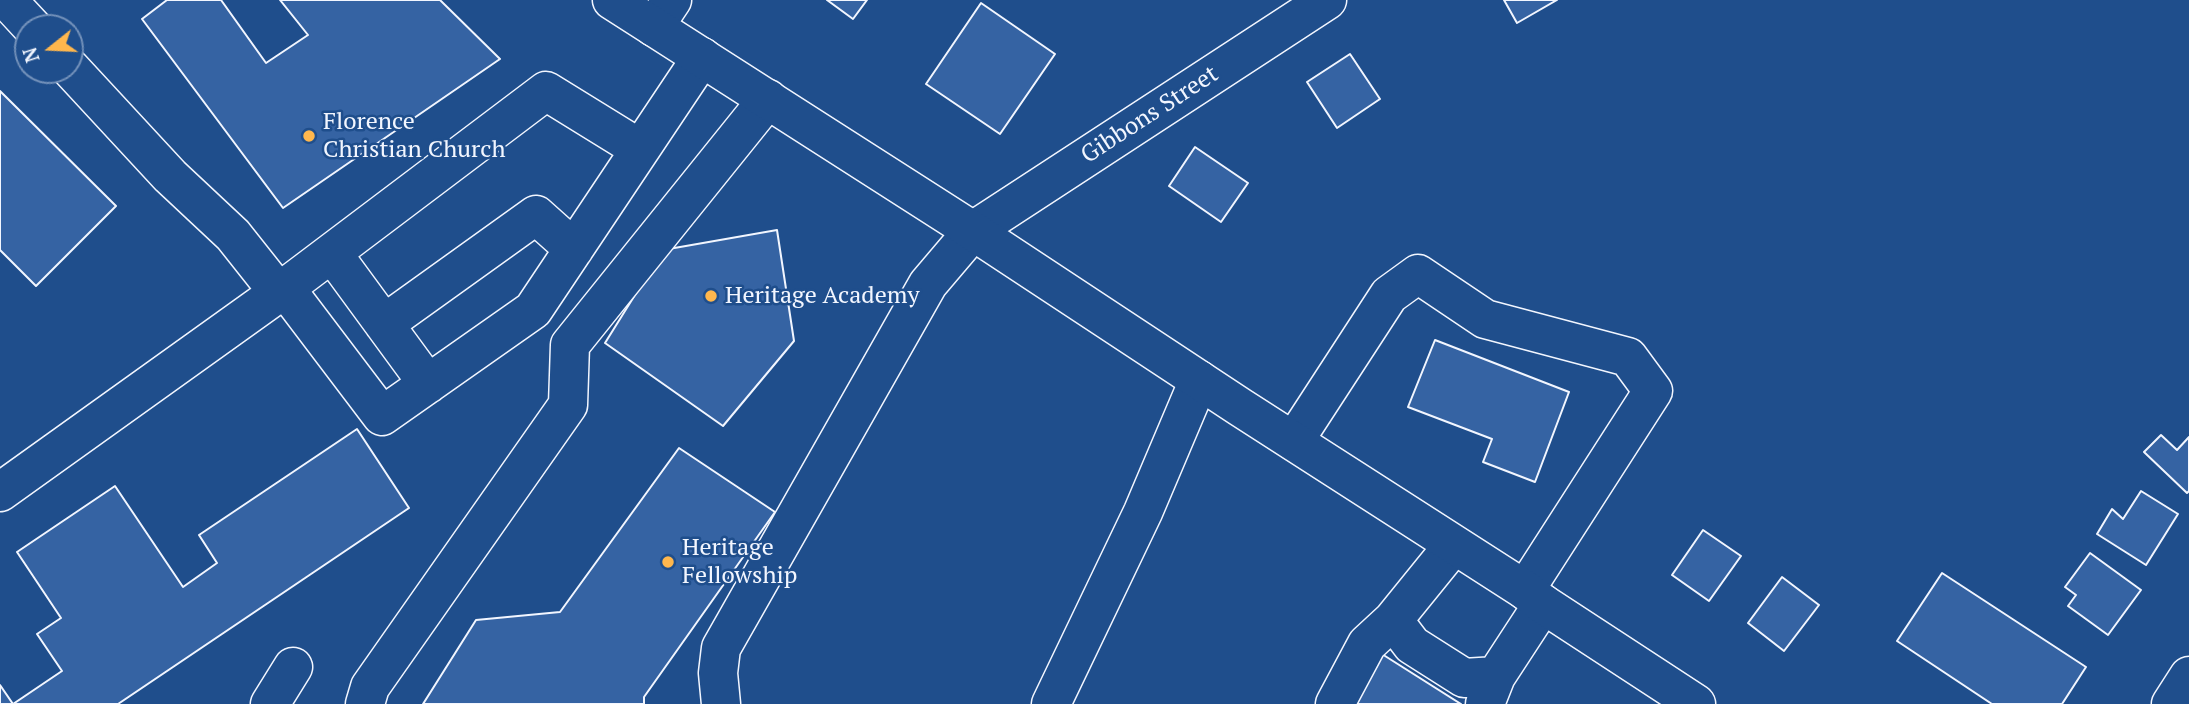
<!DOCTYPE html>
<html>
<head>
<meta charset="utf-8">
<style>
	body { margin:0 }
	#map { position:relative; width:2189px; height:704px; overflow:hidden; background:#1f4e8c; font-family:"PT Serif",serif }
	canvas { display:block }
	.north { position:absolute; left:14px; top:14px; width:70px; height:70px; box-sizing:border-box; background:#1f4e8c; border:2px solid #7391ba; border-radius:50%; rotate:252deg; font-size:19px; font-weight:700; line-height:28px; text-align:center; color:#f2f6ff }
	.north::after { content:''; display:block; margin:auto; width:24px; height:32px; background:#ffb74d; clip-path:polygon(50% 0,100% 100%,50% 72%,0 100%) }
</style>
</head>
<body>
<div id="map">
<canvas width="2189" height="704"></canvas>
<div class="north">N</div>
</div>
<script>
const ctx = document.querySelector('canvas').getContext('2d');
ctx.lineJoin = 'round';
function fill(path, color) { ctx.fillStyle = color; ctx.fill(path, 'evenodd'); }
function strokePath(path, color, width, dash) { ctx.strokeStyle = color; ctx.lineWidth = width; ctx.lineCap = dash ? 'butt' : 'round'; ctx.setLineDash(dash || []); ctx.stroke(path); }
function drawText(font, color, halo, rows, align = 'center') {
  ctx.font = font + ' "PT Serif",serif'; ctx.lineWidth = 5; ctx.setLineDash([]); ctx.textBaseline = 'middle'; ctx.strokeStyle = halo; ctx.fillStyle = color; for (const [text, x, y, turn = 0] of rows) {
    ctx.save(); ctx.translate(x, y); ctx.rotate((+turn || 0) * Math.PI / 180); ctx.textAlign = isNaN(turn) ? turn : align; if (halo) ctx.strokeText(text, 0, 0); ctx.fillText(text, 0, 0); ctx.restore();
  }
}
const building = new Path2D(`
	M 167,0 L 221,0 L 266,63 L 308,35 L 280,0 L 440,0 L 500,59 L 283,208 L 142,19 Z
	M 827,0 L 867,0 L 853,19 Z
	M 1504,0 L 1557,0 L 1517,23 Z
	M 981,3 L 1055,54 L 1000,134 L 926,84 Z
	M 1350,54 L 1380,99 L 1337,128 L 1307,82 Z
	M 0,91 L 116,206 L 36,286 L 0,250 Z
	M 1195,147 L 1248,183 L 1221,222 L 1169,186 Z
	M 777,230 L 794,341 L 723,426 L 605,343 L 663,250 Z
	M 1435,340 L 1569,392 L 1535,482 L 1483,462 L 1492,439 L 1408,407 Z
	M 357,429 L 409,508 L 118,704 L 0,704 L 0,685 L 13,704 L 62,671 L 37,634 L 61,618 L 17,552 L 115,486 L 183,587 L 217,563 L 199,535 Z
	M 2161,435 L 2177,450 L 2189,437 L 2189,491 L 2187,493 L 2144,452 Z
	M 679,448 L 775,512 L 644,697 L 644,704 L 423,704 L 476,620 L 560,612 Z
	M 2141,491 L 2178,514 L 2146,565 L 2097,534 L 2112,509 L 2123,519 Z
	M 1703,530 L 1741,556 L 1709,601 L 1672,575 Z
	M 2090,553 L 2141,590 L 2108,635 L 2068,606 L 2076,595 L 2065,587 Z
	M 1942,573 L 2086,667 L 2062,704 L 1992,704 L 1897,641 Z
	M 1782,577 L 1819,605 L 1784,651 L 1748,623 Z
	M 1374,649 L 1461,704 L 1342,704 Z`);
fill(building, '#3563a3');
strokePath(building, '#f2f6ff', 2);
const minor = new Path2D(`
	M 7,0 L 33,28
	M 654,27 L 672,0
	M 70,68 L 170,176 L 233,235 L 279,293
	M 332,253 L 428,384
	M 285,288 L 546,91 L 640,149
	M 384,324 L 536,215 L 574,249
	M 1294,441 L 1389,295 L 1418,274 L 1485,319 L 1628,357 L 1653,391 L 1525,590
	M 0,492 L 285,288 L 382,416 L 533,310 L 702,57
	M 1393,620 L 1412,645 L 1464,678 L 1496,676
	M 270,704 L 293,667
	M 365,704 L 370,687 L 568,405 L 570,345 L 768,99
	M 721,704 L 718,673 L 721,648 L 928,284 L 973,231 L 1327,0
	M 1051,704 L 1143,512 L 1199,380
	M 1335,704 L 1367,644 L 1393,620 L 1453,546
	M 1485,704 L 1496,676 L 1543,604
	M 2171,704 L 2189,676`);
const major = new Path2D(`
	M 612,0 L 973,231 L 1240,407 L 1525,590 L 1543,604 L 1696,704`);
strokePath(minor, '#f2f6ff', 41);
strokePath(major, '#f2f6ff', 41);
strokePath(minor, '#1f4e8c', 38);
strokePath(major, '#1f4e8c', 38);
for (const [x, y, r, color] of [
	[309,136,7,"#ffb74d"],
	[711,296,7,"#ffb74d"],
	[668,562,7,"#ffb74d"]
]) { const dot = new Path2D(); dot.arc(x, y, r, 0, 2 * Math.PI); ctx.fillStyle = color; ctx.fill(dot); strokePath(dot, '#1f4e8c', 2.5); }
drawText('24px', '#f2f6ff', '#1f4e8c', [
	["Gibbons Street",1150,115,-33]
]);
drawText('24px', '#f2f6ff', '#1f4e8c', [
	["Florence",323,122],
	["Christian Church",323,150],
	["Heritage Academy",725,296],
	["Heritage",682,548],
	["Fellowship",682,576]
], 'left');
</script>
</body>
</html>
